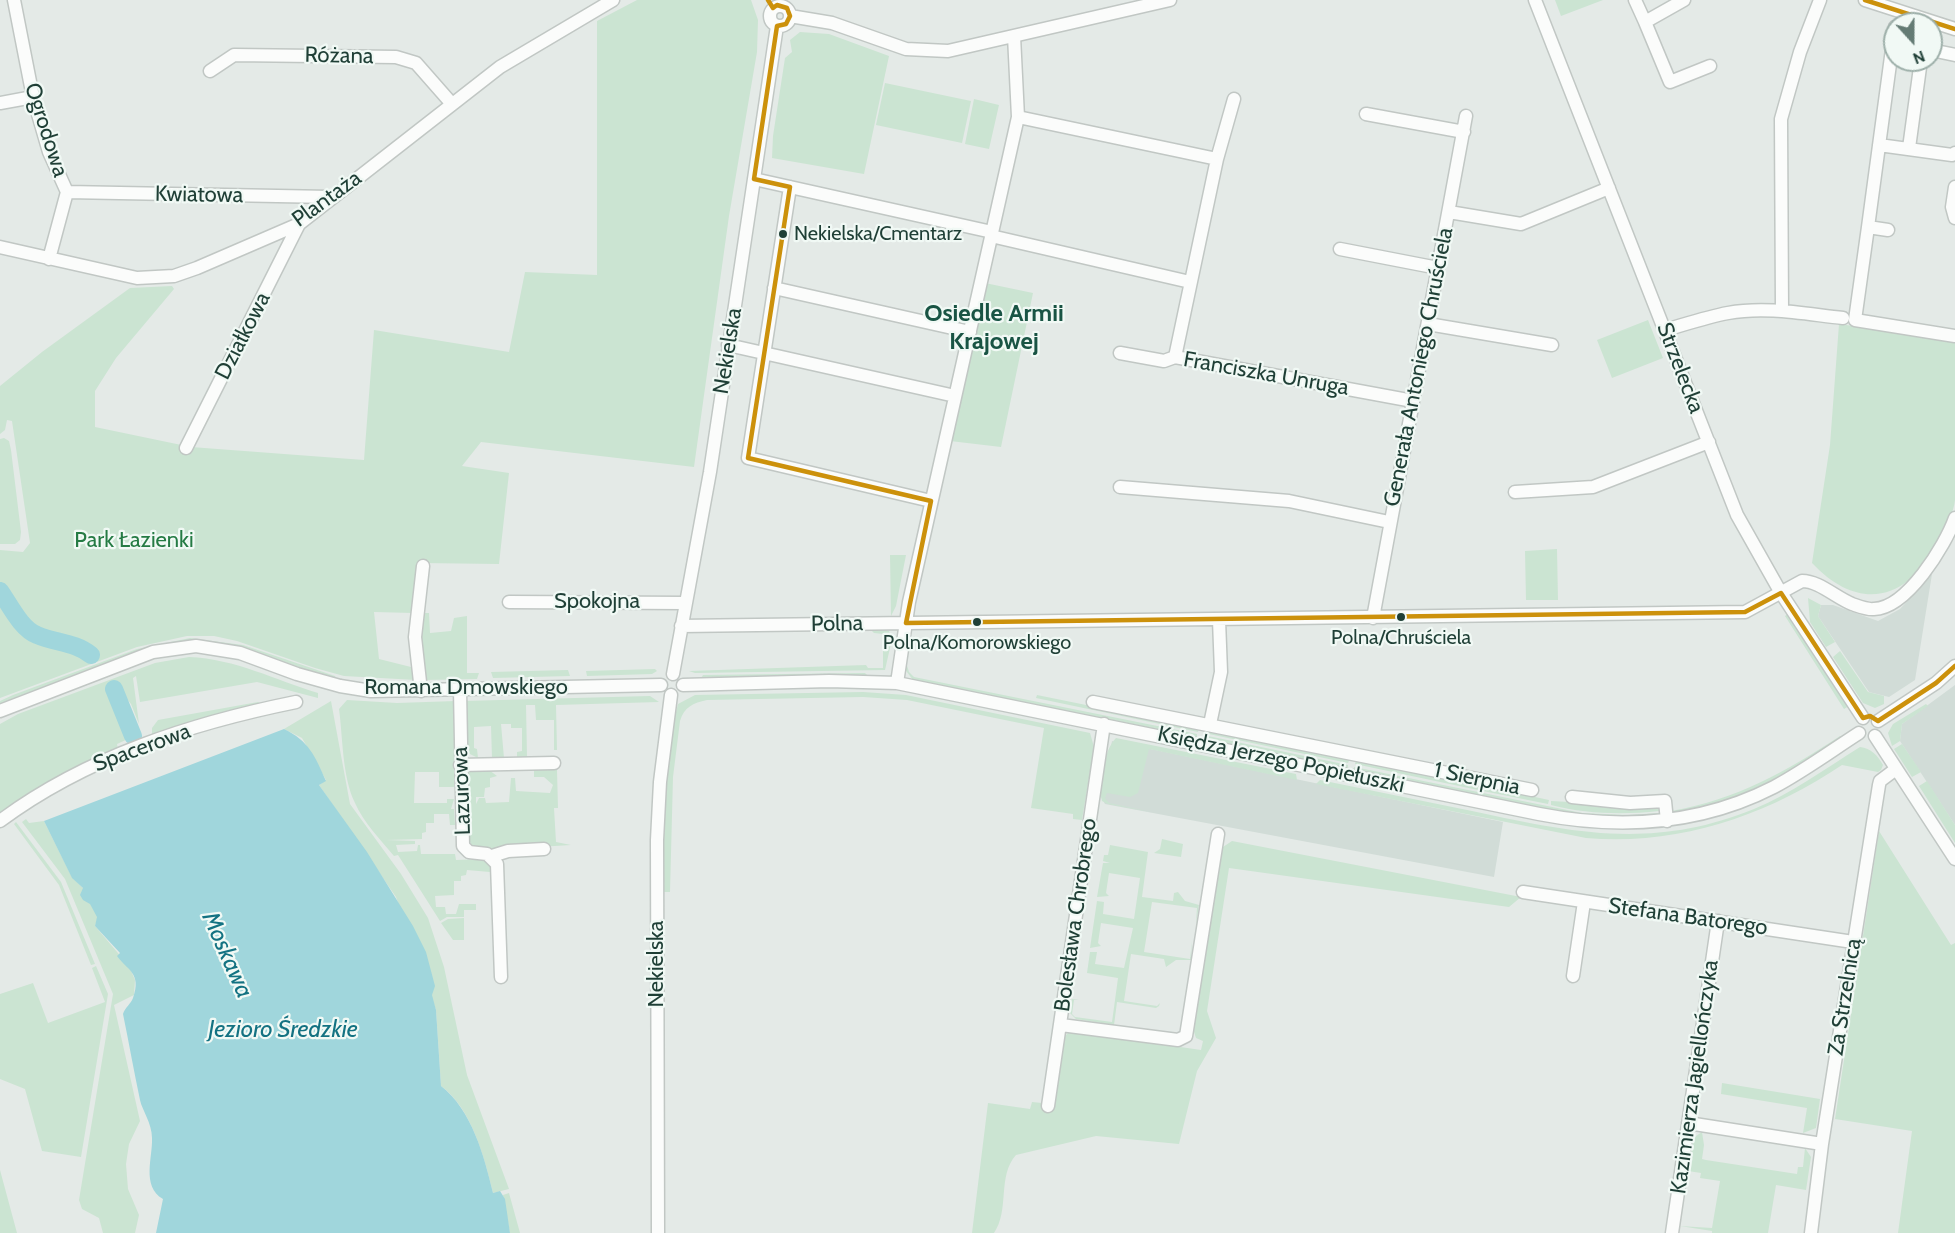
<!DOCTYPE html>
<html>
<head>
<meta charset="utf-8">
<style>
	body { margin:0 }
	#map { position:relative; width:1955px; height:1233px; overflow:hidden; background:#e4eae7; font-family:Cabin,sans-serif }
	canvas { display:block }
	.north { position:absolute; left:1883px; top:12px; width:60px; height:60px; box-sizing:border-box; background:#f1f9f5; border:2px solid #9dafa9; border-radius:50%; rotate:159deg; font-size:16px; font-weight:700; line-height:24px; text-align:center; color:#1f3f36 }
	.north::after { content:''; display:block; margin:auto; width:21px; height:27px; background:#647b74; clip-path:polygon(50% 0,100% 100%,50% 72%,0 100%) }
</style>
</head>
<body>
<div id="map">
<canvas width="1955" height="1233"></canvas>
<div class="north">N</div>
</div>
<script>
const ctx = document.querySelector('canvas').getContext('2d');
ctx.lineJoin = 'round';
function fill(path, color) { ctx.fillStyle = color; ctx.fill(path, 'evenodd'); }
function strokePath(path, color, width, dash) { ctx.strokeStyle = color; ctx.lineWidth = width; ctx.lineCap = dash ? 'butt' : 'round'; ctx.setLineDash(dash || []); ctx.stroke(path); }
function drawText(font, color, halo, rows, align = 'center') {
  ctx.font = font + ' Cabin,sans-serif'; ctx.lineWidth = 4.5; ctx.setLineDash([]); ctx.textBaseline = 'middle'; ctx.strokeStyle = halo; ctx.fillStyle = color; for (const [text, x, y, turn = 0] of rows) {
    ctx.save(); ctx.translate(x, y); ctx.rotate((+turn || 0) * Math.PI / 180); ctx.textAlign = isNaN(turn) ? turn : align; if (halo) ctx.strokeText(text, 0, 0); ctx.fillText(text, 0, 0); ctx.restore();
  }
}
fill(new Path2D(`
	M 1932,574 L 1915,680 L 1889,697 L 1869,692 L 1818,616 L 1821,605 L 1833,605 L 1878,621 L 1900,609 Z
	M 1955,685 L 1955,825 L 1900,741 L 1902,724 Z
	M 1112,741 L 1503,822 L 1494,877 L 1105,804 L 1101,797 Z`), '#d1dcd7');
fill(new Path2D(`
	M 637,0 L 751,0 L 758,20 L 757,52 L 729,216 L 694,467 L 481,442 L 462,466 L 509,473 L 499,564 L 419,563 L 413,613 L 374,612 L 379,659 L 415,668 L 416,680 L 344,676 L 315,668 L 237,641 L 214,636 L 187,636 L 137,647 L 0,698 L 0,550 L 23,552 L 30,543 L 12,421 L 7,420 L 5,430 L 0,434 L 0,386 L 42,352 L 130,288 L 172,286 L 174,289 L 116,358 L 95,391 L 95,427 L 191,447 L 364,460 L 374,330 L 509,352 L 525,272 L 597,275 L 597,21 Z
	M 1555,0 L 1603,0 L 1561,16 Z
	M 800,32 L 829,34 L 889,56 L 864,174 L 772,158 L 773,136 L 785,58 L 792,52 L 790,40 Z
	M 885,83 L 971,101 L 962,143 L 876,125 Z
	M 974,99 L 999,105 L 989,149 L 965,144 Z
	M 985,283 L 1033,293 L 1001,447 L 950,441 Z
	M 1648,320 L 1663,358 L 1612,378 L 1597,340 Z
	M 1839,324 L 1955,340 C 1955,377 1955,413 1955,450 C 1955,466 1955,484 1955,500 C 1954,513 1945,526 1940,538 C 1911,599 1861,615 1812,563 L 1830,445 Z
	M 4,438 L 9,441 L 11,450 L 21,532 L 20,540 L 15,544 L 0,544 L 0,439 Z
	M 1557,549 L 1558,600 L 1526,600 L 1525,551 Z
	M 890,555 L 906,555 L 896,606 L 891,616 Z
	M 1808,598 L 1821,605 L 1818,616 L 1835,642 L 1826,647 L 1810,622 Z
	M 421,613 L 429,613 L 430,633 L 451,631 L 454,618 L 467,616 L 467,673 L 479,673 L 477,679 L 424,680 L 418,637 Z
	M 1789,613 L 1849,706 L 1844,709 L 1785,616 Z
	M 871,630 L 889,631 L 892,639 L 885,670 L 695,673 L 689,671 L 866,665 L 868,668 L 883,668 L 883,634 L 874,633 Z
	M 190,638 L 243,645 L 335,676 L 337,680 L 237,646 L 216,642 L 184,641 L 141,651 L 0,704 L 0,701 L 13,695 L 137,649 Z
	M 1840,651 L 1868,692 L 1884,696 L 1884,704 L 1875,708 L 1863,703 L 1833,657 Z
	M 189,657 C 236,659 275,680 318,693 L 318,698 L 257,682 L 140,702 L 136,676 L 133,678 L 139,724 L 131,704 L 119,689 L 112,691 L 116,708 L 130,738 L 117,744 L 118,749 L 0,816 L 0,724 L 18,714 L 155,663 Z
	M 905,659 L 909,672 L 914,677 L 1197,734 L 1197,737 L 913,680 L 904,668 Z
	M 655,669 L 657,671 L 652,674 L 587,676 L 586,671 Z
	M 568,670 L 570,676 L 493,678 L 491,672 Z
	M 865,673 L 867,675 L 701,678 L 703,675 Z
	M 863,692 L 906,695 L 1090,733 L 1094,747 L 1082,820 L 1073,819 L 1073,814 L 1031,808 L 1044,728 L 907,700 L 863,697 L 707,700 C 693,703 684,707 680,721 L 673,777 L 670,892 L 662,892 L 663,806 L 672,712 L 676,712 L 678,704 L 695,695 Z
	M 1037,695 L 1199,728 L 1198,732 L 1036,698 Z
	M 650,696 L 659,702 L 556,705 L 557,750 L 554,750 L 554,720 L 536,720 L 535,705 L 526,705 L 527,757 L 517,758 L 517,752 L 522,751 L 522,728 L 511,728 L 511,724 L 501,724 L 504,758 L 492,758 L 491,726 L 474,727 L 474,748 L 477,749 L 478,758 L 466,752 L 463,701 Z
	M 347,700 L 397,703 L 456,701 L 454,787 L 439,787 L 439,772 L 415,772 L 414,803 L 447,803 L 447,799 L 454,799 L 451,809 L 454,809 L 455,825 L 450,825 L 449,814 L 434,814 L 434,823 L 426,823 L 426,832 L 422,833 L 422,839 L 386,840 L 415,841 L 415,844 L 396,845 L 398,852 L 417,851 L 418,845 L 420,845 L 421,854 L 455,854 L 456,860 L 483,859 L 490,866 L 490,872 L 467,870 L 466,875 L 461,876 L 461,881 L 454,881 L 454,895 L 435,896 L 436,907 L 445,907 L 446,914 L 456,914 L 459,904 L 476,904 L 476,910 L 464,910 L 464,917 L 447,917 L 440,921 L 398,855 L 394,856 C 381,840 363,822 355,803 C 342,776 343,738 339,709 Z
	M 331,701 L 350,804 L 401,874 L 428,918 L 444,967 L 467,1075 L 509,1189 L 493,1193 C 484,1157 472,1109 441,1086 L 436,1010 L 396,897 L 319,785 L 326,780 L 302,738 L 284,729 Z
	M 258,702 L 263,705 L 152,737 L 152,728 L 158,720 Z
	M 1926,704 L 1928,706 L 1902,724 L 1900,741 L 1892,746 L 1888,733 L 1893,724 Z
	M 1205,729 L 1350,758 L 1348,763 L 1204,733 Z
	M 1203,735 L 1348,765 L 1348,769 L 1202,738 Z
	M 1840,736 L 1842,738 C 1781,778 1743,799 1671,815 L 1671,811 C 1736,800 1787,771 1840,736 Z
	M 1116,738 L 1296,774 L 1297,780 L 1149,749 L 1138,793 L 1130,797 L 1107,793 L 1105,798 L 1109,803 L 1151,812 L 1108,804 L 1102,801 C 1098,784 1104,750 1116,738 Z
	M 1902,744 L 1921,772 L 1912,777 L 1894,749 Z
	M 1860,747 C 1871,748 1878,756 1883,765 L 1881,770 L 1878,772 L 1842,765 C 1766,816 1678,846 1586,838 L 1316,784 L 1320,780 C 1371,790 1421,801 1472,811 C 1574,833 1653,850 1754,809 C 1792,793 1825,769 1860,747 Z
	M 1356,760 L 1479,785 L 1478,790 L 1355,764 Z
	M 1354,767 L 1582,813 L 1628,815 L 1659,813 L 1660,817 C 1557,823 1453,791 1354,770 Z
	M 534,769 L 557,770 L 558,808 L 554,808 L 556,842 L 571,845 L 489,850 L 473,847 L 468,839 L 467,773 L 472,770 L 489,770 L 497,776 L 490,778 L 490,787 L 485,788 L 484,797 L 476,797 L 476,804 L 479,798 L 485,798 L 486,803 L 509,802 L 511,778 L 515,778 L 516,791 L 550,793 L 553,785 L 544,777 L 534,777 Z
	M 1927,781 L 1955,825 L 1955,843 L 1919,786 Z
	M 1484,786 L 1549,800 L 1548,804 L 1483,791 Z
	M 1551,801 L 1658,807 L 1659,811 C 1623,815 1586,814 1551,805 Z
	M 26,819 L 29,823 L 44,821 L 72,877 L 83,888 L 98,917 L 95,926 L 129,966 L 135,980 L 134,995 L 114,1005 L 140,1121 L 129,1144 L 126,1164 L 128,1189 L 139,1215 L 135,1233 L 103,1233 L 99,1218 L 82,1209 L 79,1200 L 113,994 L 65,879 L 22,822 Z
	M 16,822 L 61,882 L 95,964 L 91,965 L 59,885 L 14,824 Z
	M 1879,831 L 1951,945 L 1955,943 L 1955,1233 L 1898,1233 L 1912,1131 L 1835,1119 Z
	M 1162,839 L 1183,844 L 1181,857 L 1154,853 L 1160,849 Z
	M 1232,841 L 1521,897 L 1509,907 L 1229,868 L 1207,1011 L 1216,1038 L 1197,1071 L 1179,1144 L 1096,1136 L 1016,1155 C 997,1176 1010,1210 994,1233 L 972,1233 L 988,1103 L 1030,1109 L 1032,1102 L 1052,1104 L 1064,1037 L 1070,1031 L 1201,1050 L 1203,1041 L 1196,1038 L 1193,1029 L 1220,849 Z
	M 1110,845 L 1148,852 L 1142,897 L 1173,901 L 1174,893 L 1178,892 L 1185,901 L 1199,905 L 1196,924 L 1197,908 L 1152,902 L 1144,952 L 1190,959 L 1192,941 L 1191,960 L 1176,960 L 1166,967 L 1164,959 L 1131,954 L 1124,1001 L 1157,1006 L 1160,1003 L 1159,1006 L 1156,1008 L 1117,1002 L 1114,1025 L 1076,1019 L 1070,1013 L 1072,999 L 1079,1000 L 1074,1000 L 1072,1014 L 1075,1017 L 1112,1022 L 1118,978 L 1087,973 L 1090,952 L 1097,952 L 1095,964 L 1124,968 L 1133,928 L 1101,923 L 1098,943 L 1101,946 L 1090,948 L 1097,901 L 1104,902 L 1103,914 L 1134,919 L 1140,878 L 1109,873 L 1106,893 L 1109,896 L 1097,897 L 1103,863 L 1110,863 L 1103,861 L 1104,855 L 1108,855 Z
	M 464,918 L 464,940 L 453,940 L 441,923 L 448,919 Z
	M 96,966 L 108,994 L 81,1157 L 42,1151 L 25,1089 L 0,1079 L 0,994 L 33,983 L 48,1023 L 105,1002 L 92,968 Z
	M 1722,1083 L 1820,1099 L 1816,1128 L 1803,1133 L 1807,1108 L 1721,1094 Z
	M 1702,1132 L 1704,1145 L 1702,1159 L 1706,1160 L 1797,1174 L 1798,1167 L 1803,1167 L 1805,1148 L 1811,1157 L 1806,1190 L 1776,1185 L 1768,1233 L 1712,1233 L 1712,1231 L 1680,1226 L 1712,1228 L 1720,1181 L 1700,1178 L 1701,1173 L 1688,1171 L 1693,1138 Z
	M 0,1170 L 17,1233 L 0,1233 Z
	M 509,1193 L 520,1233 L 510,1233 L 503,1195 Z`), '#cbe4d2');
fill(new Path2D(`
	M 117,691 L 136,730 L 137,735 L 130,738 C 119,727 116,707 113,692 Z
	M 284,729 C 309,741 315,756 326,781 L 319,785 L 367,852 L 413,926 L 426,952 L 435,986 L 432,995 L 436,1010 L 441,1086 C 472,1110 484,1156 493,1193 L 500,1191 L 505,1199 L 510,1233 L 156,1233 L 163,1199 C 141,1186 153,1157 152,1138 C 152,1123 142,1110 140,1100 C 134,1072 129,1043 123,1014 C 125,1007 131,1004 133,998 C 142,973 127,970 117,956 L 120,953 L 95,926 L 97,917 L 90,904 L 83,900 L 80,895 L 83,888 L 72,878 L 44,821 Z`), '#a0d6dc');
strokePath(new Path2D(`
	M 0,591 C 10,605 21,629 37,635 C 56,643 75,642 91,655
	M 114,689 L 133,736`), '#a0d6dc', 18);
const minor = new Path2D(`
	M 14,0 L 33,97 L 49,152 L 67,192 L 49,259
	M 1535,0 L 1737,515 L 1781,593 L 1863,718
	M 1635,0 L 1645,22
	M 1684,0 L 1645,22 L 1670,82 L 1710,66
	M 1865,0 L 1955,29
	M770 16a10 10 0 1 1 20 0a10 10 0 1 1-20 0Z
	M 790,16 L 832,23 L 906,49 L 948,51 L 1170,0
	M 1931,50 L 1955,55
	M 210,71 L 234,55 L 396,57 L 416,63 L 452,104
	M 0,103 L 33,97
	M 1366,114 L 1464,132
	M 1018,117 L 1217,159
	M 1879,145 L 1952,155 L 1955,153
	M 1909,148 L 1921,60
	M 754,179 L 992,232
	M 790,187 L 748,458 L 931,501
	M 1955,187 L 1952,207 L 1955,218
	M 67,192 L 330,197
	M 1449,212 L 1521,224 L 1609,188
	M 1868,227 L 1855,320 L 1955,336
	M 1888,230 L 1868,227 L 1895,27
	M 991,236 L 1190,282
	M 0,247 L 137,278 L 174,276 L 197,268 L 299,224 L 500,67 L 613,0
	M 1340,249 L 1438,268
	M 774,288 L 970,332
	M 1782,311 L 1781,119 L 1800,52 L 1820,0
	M 1428,324 L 1552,345
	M 1665,330 C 1686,324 1707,317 1728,313 C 1766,306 1805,314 1843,318
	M 728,345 L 955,396
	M 1120,353 L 1164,361 L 1175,357 L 1413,401
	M 1175,357 L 1217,159 L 1234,99
	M 186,448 L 299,224
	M 1120,487 L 1289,501 L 1389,522
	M 1515,492 L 1593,487 L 1709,442
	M 509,602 L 685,603
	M 1373,618 L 1466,116
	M 681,626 L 1745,612 L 1802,581 C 1819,581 1835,597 1852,604 C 1858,606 1868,610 1874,609 C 1907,608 1945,546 1955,518
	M 673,674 L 710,472 L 777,26
	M 897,683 L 909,602 L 1018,117 L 1014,36
	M 683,685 L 829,681 L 897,683 L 1539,814 C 1621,830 1700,825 1774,787 C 1804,771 1831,751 1859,733
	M 460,690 L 463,846 L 469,852 L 487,854 L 497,864 L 501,977
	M 421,691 L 415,637 L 423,566
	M 1093,702 L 1532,790
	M 0,711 L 153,652 L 196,646 L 240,653 L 297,674 L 340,686 L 371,691 L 661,685
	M 1878,721 L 1936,683 L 1955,666
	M 1210,724 L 1221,672 L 1219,620
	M 1875,736 L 1955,859
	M 460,765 L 554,763
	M 1572,797 L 1630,803 L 1665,801 L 1667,821
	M 0,821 C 86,757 192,723 296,702
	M 492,856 L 508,851 L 544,849
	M 1523,892 L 1853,942
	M 1573,976 L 1584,902
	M 1061,1025 L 1178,1040 L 1186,1036 L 1218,834
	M 1048,1106 L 1104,724
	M 1688,1123 L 1822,1144
	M 658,1233 L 657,840 L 660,782 L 671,695
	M 1672,1233 L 1718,921
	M 1811,1233 L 1822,1144 L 1879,785 L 1880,781 L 1896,769`);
strokePath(minor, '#c1c7c4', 15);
strokePath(minor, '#fbfcfb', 12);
strokePath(new Path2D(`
	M 768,0 L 773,8 L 777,5 L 787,8 L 790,16 L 786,24 L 777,26 L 754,179 L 790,187 L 748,458 L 931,501 L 906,623 L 1745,612 L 1781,593 L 1863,718 L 1870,716 L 1878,721 L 1936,683 L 1955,666
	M 1865,0 L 1955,29`), '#cc910b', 4.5);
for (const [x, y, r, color] of [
	[783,234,5,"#1f3f36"],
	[1401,617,5,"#1f3f36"],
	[977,622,5,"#1f3f36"]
]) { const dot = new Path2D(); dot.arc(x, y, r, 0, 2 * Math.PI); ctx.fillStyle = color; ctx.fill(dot); strokePath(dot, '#f1f9f5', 2); }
drawText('20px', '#1f3f36', '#f1f9f5', [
	["Nekielska/Cmentarz",794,234,"left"],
	["Polna/Chruściela",1401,638],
	["Polna/Komorowskiego",977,643]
]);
drawText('22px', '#1f3f36', '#f1f9f5', [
	["Różana",339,56,1],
	["Ogrodowa",46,130,72],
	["Kwiatowa",199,195,1],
	["Plantaża",327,199,-36],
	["Działkowa",243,336,-63],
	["Nekielska",728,351,-81],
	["Generała Antoniego Chruściela",1419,367,-79],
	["Strzelecka",1680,368,69],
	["Franciszka Unruga",1266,374,10],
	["Spokojna",597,602],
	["Polna",837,624,-1],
	["Romana Dmowskiego",466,688],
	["Spacerowa",142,748,-20],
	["Księdza Jerzego Popiełuszki",1281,760,12],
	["1 Sierpnia",1477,779,12],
	["Lazurowa",462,791,-92],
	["Bolesława Chrobrego",1076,915,-82],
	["Stefana Batorego",1688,917,8],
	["Nekielska",657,964,-90],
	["Za Strzelnicą",1845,997,-81],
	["Kazimierza Jagiellończyka",1695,1077,-82]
]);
drawText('22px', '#257b44', '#f1f9f5', [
	["Park Łazienki",134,541]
]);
drawText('bold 24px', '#195444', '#f1f9f5', [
	["Osiedle Armii",994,314],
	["Krajowej",994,342]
]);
drawText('italic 24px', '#137282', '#f1f9f5', [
	["Moskawa",227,955,66],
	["Jezioro Średzkie",283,1030]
]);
</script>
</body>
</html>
